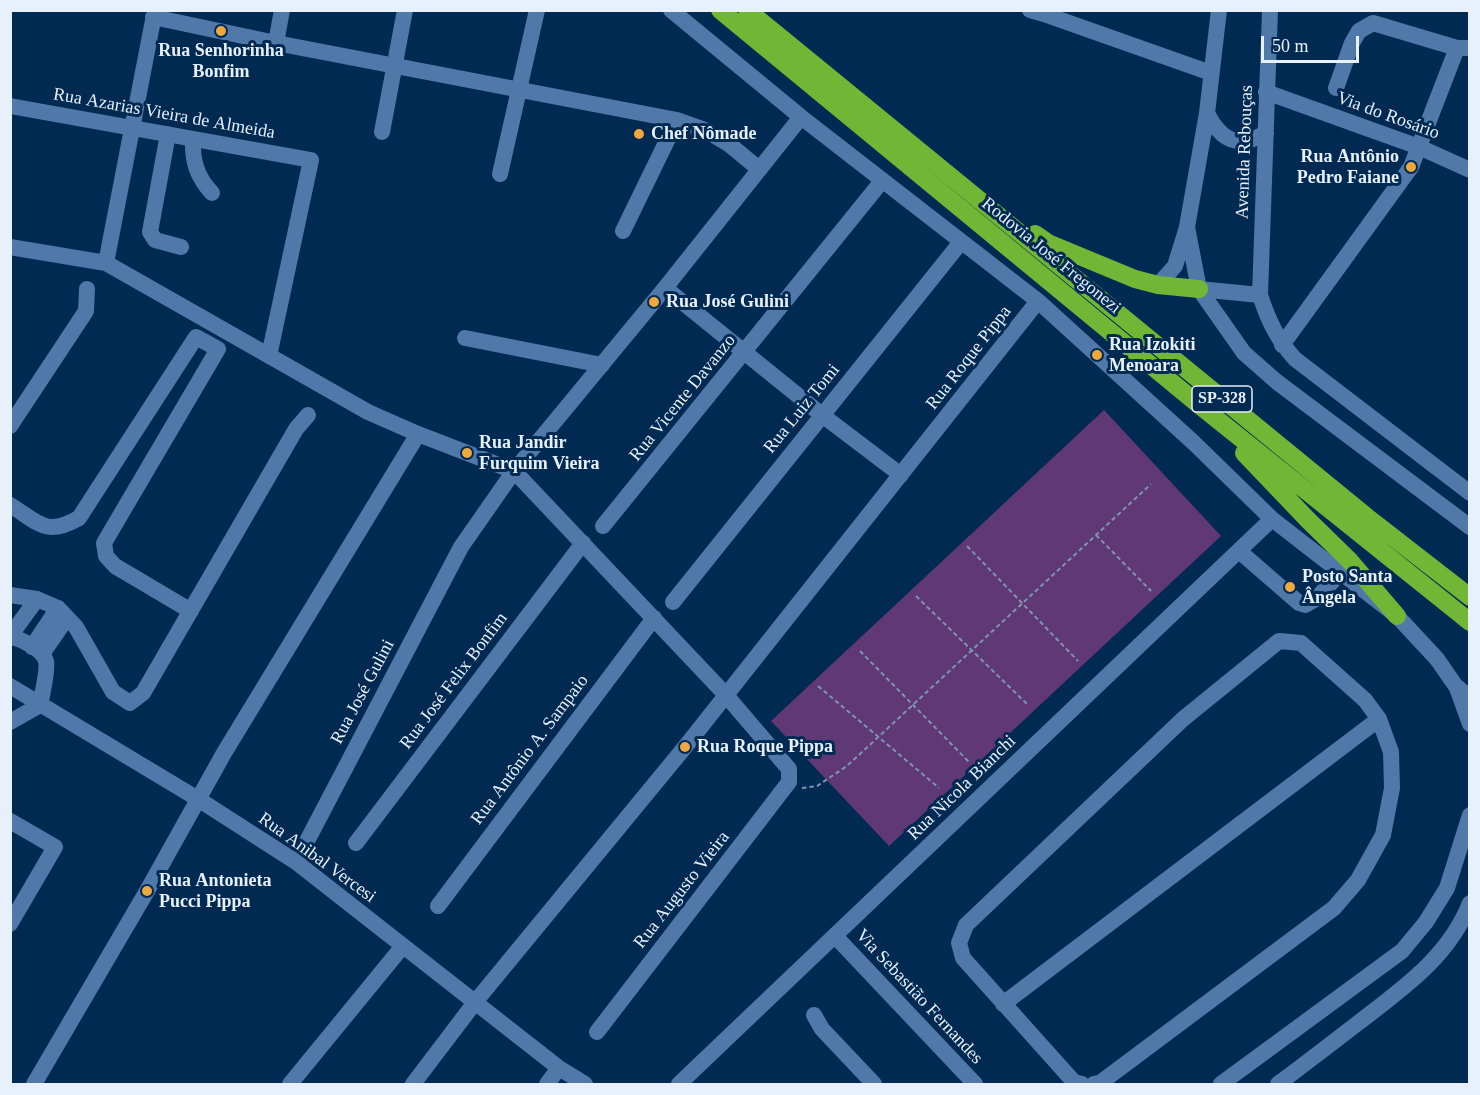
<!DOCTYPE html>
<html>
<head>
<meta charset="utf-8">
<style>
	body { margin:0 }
	#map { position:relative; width:1480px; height:1095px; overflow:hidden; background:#012a53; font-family:Georgia,serif }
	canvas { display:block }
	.frame { position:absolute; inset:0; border:12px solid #e7f0fb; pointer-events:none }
	.scale { position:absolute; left:1261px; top:36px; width:98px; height:27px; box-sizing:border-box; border:3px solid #e7f0fb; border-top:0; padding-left:8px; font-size:18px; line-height:21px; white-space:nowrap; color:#e7f0fb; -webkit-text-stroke:4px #012a53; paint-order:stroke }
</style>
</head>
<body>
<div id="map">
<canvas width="1480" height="1095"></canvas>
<div class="frame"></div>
<div class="scale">50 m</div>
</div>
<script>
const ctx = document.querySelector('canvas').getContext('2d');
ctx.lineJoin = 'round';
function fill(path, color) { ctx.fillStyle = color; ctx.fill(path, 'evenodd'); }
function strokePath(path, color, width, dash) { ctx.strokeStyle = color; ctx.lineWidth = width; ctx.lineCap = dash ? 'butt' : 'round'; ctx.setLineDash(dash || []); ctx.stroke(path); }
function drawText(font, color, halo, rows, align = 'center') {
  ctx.font = font + ' Georgia,serif'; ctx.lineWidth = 6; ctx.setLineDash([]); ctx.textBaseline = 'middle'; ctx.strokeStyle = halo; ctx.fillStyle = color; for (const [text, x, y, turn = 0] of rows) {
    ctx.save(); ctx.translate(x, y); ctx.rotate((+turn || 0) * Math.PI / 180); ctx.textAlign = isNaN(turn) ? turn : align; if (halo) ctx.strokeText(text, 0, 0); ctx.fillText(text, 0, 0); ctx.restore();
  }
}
fill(new Path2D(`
	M 1104,410 L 1221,536 L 889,846 L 771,721 Z`), '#613876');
strokePath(new Path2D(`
	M 1096,535 L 1151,591
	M 967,546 L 1078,661
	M 916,596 L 1028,705
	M 860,651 L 970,763
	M 818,686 L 939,788
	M 802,788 L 817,786 L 847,766 L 1151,484`), '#7d95ae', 2, [4.5, 3]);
strokePath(new Path2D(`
	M 671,10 L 801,117 L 1038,301 L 1194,443 L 1272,519 L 1397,616 L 1437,659 L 1455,685 L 1470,698
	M 1030,10 L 1044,14 L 1211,73
	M 1270,10 L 1260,295 C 1268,320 1277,339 1295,359 L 1470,493
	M 153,17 L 276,43 L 677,120 L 705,130 L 730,145 L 759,169
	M 276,43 L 282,10
	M 1336,88 L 1352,43 L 1359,31 L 1373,23 L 1457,48 L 1470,48
	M 1266,92 L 1419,147 L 1470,170
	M 10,106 L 311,160 L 269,356
	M 1207,113 C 1221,141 1238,149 1266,133
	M 382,132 L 405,10
	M 168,134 L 150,232 L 155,240 L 181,247
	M 193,139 C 192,161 197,177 212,193
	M 500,174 L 537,10
	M 1187,227 L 1199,289 L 1244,353 L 1277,382 L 1470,527
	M 623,231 L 677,120
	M 10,247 L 106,263 L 368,412 L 418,434 L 514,471 L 725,694 L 789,769 L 789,782 L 597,1032
	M 106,263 L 155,10
	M 1158,285 L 1175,266 L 1187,227 L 1207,113 L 1219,10
	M 665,288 L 822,415 L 901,475
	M 1199,289 L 1260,295
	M 465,338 L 602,365
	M 1282,345 L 1411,167 L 1457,48
	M 10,426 L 86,311 L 87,289
	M 10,505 C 39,523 46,537 79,518 L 196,337 L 218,349 L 104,543 L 106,556 L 115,566 L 191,611
	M 603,526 L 882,181
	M 1239,551 L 1299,603 L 1305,605 L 1317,598 L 1341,572
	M 10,595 L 37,599 L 58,608 L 76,627 L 113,692 L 130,703 L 143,693 L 296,429 L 308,415
	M 673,602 L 961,242
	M 10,636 L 37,599
	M 10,637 C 21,639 43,649 46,661 C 48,669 42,696 40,705 L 10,722
	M 32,647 L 58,608
	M 42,654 L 67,618
	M 10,686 L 198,799 L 296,862 L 559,1068 L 585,1084
	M 1457,688 L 1470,724
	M 10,821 L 55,847 L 10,924
	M 356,843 L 583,543
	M 296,862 L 461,547 L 514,471 L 665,288 L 801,117
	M 438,906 L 654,618
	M 835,936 L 975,1084
	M 1003,1004 L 1379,719
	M 814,1015 L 822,1029 L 874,1084
	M 34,1084 L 147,891 L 224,753 L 418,434
	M 290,1084 L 403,946
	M 413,1084 L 476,1001 L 685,747 L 1038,301
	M 547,1084 L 559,1068
	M 679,1084 L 1272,519
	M 1082,1084 L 1074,1082 L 963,958 L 959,943 L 966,925 L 1183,719 L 1279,641 L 1301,643 L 1365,700 L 1379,719 L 1391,752 L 1392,788 L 1383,835 L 1358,880 L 1334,908 L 1100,1083 L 1094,1084
	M 1221,1084 L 1402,951 L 1426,922 L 1447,888 L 1470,815
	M 1278,1084 C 1305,1064 1332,1043 1358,1023 C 1402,989 1449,957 1470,903`), '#5078a8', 16);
strokePath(new Path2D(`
	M 720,10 L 1198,404 L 1470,622
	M 747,10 L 1367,517 L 1470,597
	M 1035,234 L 1048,243 L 1135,279 L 1158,285 L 1199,289
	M 1244,453 L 1308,520 L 1350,561 L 1397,616`), '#71b735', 18);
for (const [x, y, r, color] of [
	[221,31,6,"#eea83c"],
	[639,134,6,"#eea83c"],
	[1411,167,6,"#eea83c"],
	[654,302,6,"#eea83c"],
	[1097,355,6,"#eea83c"],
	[467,453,6,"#eea83c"],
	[1290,587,6,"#eea83c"],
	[685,747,6,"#eea83c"],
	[147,891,6,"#eea83c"]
]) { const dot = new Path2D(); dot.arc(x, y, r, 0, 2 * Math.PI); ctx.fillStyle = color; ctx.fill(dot); strokePath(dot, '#012a53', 2); }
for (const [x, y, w] of [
	[1222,399,60]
]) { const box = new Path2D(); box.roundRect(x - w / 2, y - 13, w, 26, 4.5); ctx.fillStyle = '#012a53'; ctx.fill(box); strokePath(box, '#e7f0fb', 1.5); }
drawText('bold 16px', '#e7f0fb', null, [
	["SP-328",1222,399]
]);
drawText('bold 18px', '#e7f0fb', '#012a53', [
	["Rua Senhorinha",221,51,"center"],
	["Bonfim",221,72,"center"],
	["Chef Nômade",651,134],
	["Rua Antônio",1399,157,"right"],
	["Pedro Faiane",1399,178,"right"],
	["Rua José Gulini",666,302],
	["Rua Izokiti",1109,345],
	["Menoara",1109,366],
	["Rua Jandir",479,443],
	["Furquim Vieira",479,464],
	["Posto Santa",1302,577],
	["Ângela",1302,598],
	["Rua Roque Pippa",697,747],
	["Rua Antonieta",159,881],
	["Pucci Pippa",159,902]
], 'left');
drawText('18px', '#e7f0fb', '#012a53', [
	["Rua Azarias Vieira de Almeida",164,114,10],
	["Via do Rosário",1388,116,20],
	["Avenida Rebouças",1245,152,-88],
	["Rodovia José Fregonezi",1051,256,39],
	["Rua Roque Pippa",969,358,-52],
	["Rua Vicente Davanzo",683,398,-51],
	["Rua Luiz Tomi",802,409,-51],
	["Rua José Felix Bonfim",454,681,-53],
	["Rua José Gulini",363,692,-62],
	["Rua Antônio A. Sampaio",530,750,-53],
	["Rua Nicola Bianchi",962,788,-44],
	["Rua Anibal Vercesi",317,858,36],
	["Rua Augusto Vieira",682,890,-52],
	["Via Sebastião Fernandes",919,997,47]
]);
</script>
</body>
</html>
